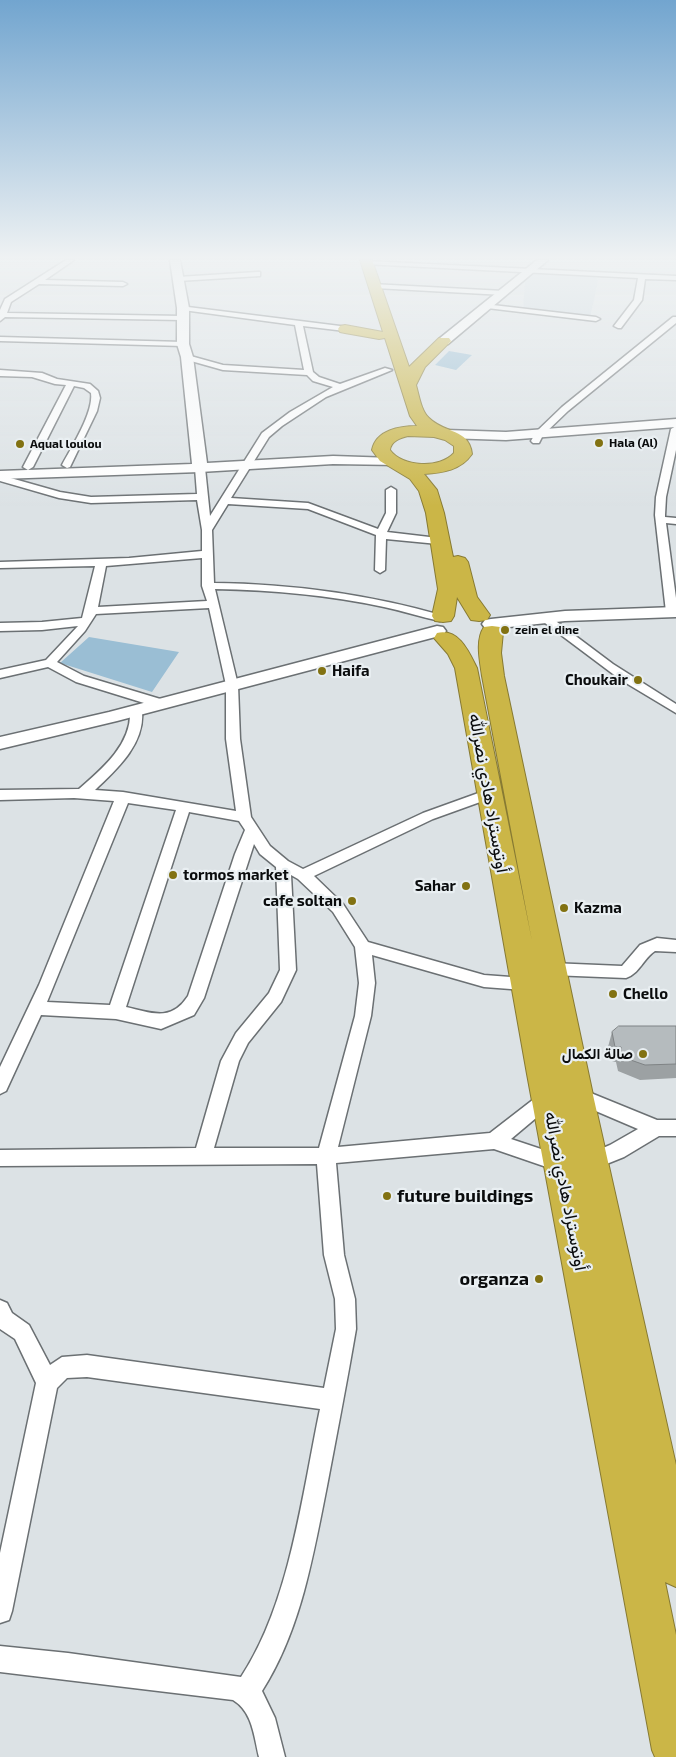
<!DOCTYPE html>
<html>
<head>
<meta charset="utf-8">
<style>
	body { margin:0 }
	canvas { display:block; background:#dce2e5 }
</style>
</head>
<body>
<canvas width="676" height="1757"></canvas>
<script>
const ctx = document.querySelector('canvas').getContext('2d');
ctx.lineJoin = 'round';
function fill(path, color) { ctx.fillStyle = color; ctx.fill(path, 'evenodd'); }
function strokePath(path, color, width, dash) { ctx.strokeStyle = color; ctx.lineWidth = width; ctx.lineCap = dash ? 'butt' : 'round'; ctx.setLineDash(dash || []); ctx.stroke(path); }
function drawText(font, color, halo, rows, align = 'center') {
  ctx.font = font + ' "Exo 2",Vazirmatn,sans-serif'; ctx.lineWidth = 4.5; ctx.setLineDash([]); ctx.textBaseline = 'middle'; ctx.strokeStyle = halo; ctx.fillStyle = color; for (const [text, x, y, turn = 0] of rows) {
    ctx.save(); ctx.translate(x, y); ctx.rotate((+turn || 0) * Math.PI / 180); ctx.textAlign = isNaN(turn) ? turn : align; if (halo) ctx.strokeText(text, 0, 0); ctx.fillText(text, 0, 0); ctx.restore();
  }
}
fill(new Path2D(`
	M 533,272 L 595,276 L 598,281 L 589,322 L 523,313 L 525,279 Z`), '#cad7df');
fill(new Path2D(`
	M 449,351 L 472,355 L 456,370 L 435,365 Z
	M 89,637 L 179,652 L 152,692 L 60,663 Z`), '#9abed4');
const street = new Path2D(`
	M 66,260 L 74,260 L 45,280 L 123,282 L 127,284 L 123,286 L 39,284 L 11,302 L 7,313 L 182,316 L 186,318 L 182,320 L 5,317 L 0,321 L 0,310 L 5,299 Z
	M 367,261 L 676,276 L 676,280 L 645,279 L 642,300 L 621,328 L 618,328 L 614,326 L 634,300 L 638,278 L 365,264 L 363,263 Z
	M 257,272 L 260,272 L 260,276 L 178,281 L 174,279 L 178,277 Z
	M 372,284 L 504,291 L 508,293 L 504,295 L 375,288 L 371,286 Z
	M 484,304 L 596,317 L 600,319 L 596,321 L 487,308 L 483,306 Z
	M 180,306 L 348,327 L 348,331 L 345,331 L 303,326 L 313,372 L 319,377 L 340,384 L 385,368 L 392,370 L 326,397 L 282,426 L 269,437 L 231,498 L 308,503 L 378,529 L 386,513 L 386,490 L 391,487 L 396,490 L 396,513 L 387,532 L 438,538 L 443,541 L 438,544 L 386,539 L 385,570 L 380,573 L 375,570 L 376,535 L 308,509 L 228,504 L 212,530 L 214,583 C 292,584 368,594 444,616 L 446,618 L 440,621 C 421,617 403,611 384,607 C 328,595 272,590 215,589 L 238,685 L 240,739 L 251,817 L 270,846 L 288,861 L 303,869 L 423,813 L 484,791 L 494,791 L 496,794 L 494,797 L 433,819 L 314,876 L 343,904 L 368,942 L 484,975 L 524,978 L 530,979 L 532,984 L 530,989 L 524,990 L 484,987 L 372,955 L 375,983 L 371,1016 L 338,1147 L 490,1133 L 543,1092 L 549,1089 L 555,1092 L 558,1097 L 555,1102 L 511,1139 L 568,1158 L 570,1164 L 568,1170 L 561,1172 L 494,1149 L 336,1163 L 344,1255 L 355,1299 L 356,1329 C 347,1382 337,1433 327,1486 C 313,1556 301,1630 262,1691 L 275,1718 L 285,1757 L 259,1757 C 254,1737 253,1712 233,1700 L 0,1672 L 0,1646 L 68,1653 L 241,1677 C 290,1603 302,1495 320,1409 L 87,1377 L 67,1378 L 57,1388 L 12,1611 L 9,1620 L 0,1623 L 0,1553 L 36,1383 L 15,1339 L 0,1329 L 0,1300 L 7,1303 L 12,1313 L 29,1325 L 50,1365 L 62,1357 L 87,1355 L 324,1388 L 336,1329 L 335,1299 L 324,1255 L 317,1164 L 0,1166 L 0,1150 L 196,1148 L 221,1061 L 236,1033 L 269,993 L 280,970 L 276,867 L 260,854 L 254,844 L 204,998 L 194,1015 L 161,1029 L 116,1019 L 41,1015 L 6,1091 L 0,1094 L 0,1067 L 39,985 L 114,801 L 74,798 L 0,800 L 0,790 L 79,789 C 102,769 132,744 130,711 L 136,707 L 142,711 C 145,744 117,769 95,790 L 123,792 L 236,811 L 226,739 L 226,685 L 209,608 L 96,614 L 85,631 L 57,662 L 84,676 L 167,701 L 168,704 L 167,707 L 157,707 L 76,682 L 48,667 L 0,678 L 0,670 L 46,660 L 78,626 L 42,630 L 0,631 L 0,623 L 42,622 L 82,618 L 95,566 L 0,568 L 0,562 L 129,558 L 202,551 L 202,530 L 197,500 L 91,503 L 59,498 L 0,481 L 0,475 L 60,492 L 91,497 L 197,494 L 195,468 L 200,465 L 205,468 L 210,516 L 262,433 L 290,412 L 333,387 L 313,381 L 307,375 L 223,370 L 184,359 L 184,355 L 187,355 L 223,365 L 304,370 L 295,325 L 183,310 L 179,308 ZM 202,558 L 202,586 L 207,601 L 98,607 L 106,566 ZM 128,803 L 176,810 L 110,1005 L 47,1002 ZM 189,812 L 239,821 L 245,830 L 235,854 L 188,996 C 171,1022 152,1013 126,1007 ZM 291,875 L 298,879 L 333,912 L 355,947 L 359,983 L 355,1016 L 319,1148 L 214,1148 L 239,1061 L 248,1043 L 281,1002 L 296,970 Z
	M 673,317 L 676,317 L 676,323 L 568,411 L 543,435 L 539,443 L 533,443 L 531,441 L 536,432 L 562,407 Z
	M 0,337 L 183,342 L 187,344 L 183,346 L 0,341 Z
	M 0,370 L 42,373 L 57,379 L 90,384 L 98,391 L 100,398 L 97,411 L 70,467 L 67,468 L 62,465 C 71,448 94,412 91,393 L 84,388 L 74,386 L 33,467 L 28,470 L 23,467 L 66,385 L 55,384 L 32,377 L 0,376 Z
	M 676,426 L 676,450 L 666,497 L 665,515 L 665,517 L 676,518 L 676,524 L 666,523 L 676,598 L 676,614 L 672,615 L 666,612 L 655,515 L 656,497 L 671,429 Z
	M 545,615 L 549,616 L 613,664 L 676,704 L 676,713 L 621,680 L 541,620 L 539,618 Z
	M 657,938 L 676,940 L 676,952 L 655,951 C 644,958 639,974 626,978 L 551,975 L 545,973 L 543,969 L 545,965 L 551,963 L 622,966 L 640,945 Z
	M 576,1087 L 657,1120 L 676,1120 L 676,1136 L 659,1136 L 624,1157 L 589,1171 L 582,1169 L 580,1163 L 582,1157 L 610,1145 L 638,1129 L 570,1100 L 567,1095 L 570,1090 Z`);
const secondary = new Path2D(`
	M 170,260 L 180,260 L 189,308 L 189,344 L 193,357 L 207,463 L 333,456 L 393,458 L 398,459 L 400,462 L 398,465 L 333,464 L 200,472 L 0,479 L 0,471 L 192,464 L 181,357 L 177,344 L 177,308 Z
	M 537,260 L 548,260 L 448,344 L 440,344 L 438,341 L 440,338 Z
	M 676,419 L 676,427 L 506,440 L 446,438 L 439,434 L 446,430 L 506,432 Z
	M 676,607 L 676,617 L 565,621 L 491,629 L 485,628 L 482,624 L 485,620 L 491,619 L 565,611 Z
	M 437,626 L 443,627 L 446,631 L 443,635 L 117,721 L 0,749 L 0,737 L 109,712 Z`);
const highway = new Path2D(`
	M 360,260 L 372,260 L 409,367 L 439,338 L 449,338 L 451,341 L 425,367 L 416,385 C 419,395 421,411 429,418 C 445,434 469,428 472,454 C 461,470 443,473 424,474 L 437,490 L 444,513 L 453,557 L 458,556 L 465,558 L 468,562 L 477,597 L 490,615 L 487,620 L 479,621 L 471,620 L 457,597 L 454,616 L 451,621 L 443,622 L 435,621 L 432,616 L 438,589 L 426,513 L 419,491 L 410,479 L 380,461 L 372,450 C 376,430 400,426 417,426 L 410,416 L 385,338 L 379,339 L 345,333 L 340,332 L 338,329 L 340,326 L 345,325 L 383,332 ZM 408,436 L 434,437 L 445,440 L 454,446 L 454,453 C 440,469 402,467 390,450 C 391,441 400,438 408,436 Z
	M 492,626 L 500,627 L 503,632 L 501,653 L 504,676 L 593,1095 L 676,1465 L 676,1587 L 665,1582 L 676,1635 L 676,1757 L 655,1757 L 652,1750 L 527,1074 L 455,668 L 448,654 L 434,638 L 437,633 C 459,628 469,652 477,668 L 532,941 L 482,676 C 480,661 475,640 484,627 Z`);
strokePath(street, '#6b7073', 3);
strokePath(secondary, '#6b7073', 3);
strokePath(highway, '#877a33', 2);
fill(street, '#fff');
fill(secondary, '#fff');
fill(highway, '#cbb647');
fill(new Path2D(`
	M 676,1026 L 676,1078 L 640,1080 L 618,1071 L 616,1062 L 611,1061 L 608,1047 L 612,1032 Z`), '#9ca1a3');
const building = new Path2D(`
	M 619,1026 L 676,1026 L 676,1064 L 645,1065 L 622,1057 L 621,1047 L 615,1047 L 612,1032 Z`);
fill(building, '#b5bbbe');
strokePath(building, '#7f8385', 1);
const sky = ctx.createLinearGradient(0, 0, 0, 506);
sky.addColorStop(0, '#72a5cf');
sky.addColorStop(0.51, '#eff2f3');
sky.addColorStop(1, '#eff2f300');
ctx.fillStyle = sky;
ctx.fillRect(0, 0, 676, 506);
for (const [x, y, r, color] of [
	[599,443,5,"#827212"],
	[20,444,5,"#827212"],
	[505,630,5,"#827212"],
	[322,671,5,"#827212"],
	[638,680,5,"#827212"],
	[173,875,5,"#827212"],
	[466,886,5,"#827212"],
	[352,901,5,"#827212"],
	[564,908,5,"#827212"],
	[613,994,5,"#827212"],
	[643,1054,5,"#827212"],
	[387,1196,5,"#827212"],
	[539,1279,5,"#827212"]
]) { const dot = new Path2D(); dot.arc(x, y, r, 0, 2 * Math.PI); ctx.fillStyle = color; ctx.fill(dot); strokePath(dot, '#e9eff2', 2); }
drawText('bold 12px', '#0a0c0d', '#e9eff2', [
	["Hala (Al)",609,443],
	["Aqual loulou",30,444],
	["zein el dine",515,630]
], 'left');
drawText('bold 15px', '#0a0c0d', '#e9eff2', [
	["Haifa",332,671],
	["Choukair",628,680,"right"],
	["tormos market",183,875],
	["Sahar",456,886,"right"],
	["cafe soltan",342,901,"right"],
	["Kazma",574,908],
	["Chello",623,994],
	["صالة الكمال",633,1054,"right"]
], 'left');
drawText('18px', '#0a0c0d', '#e9eff2', [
	["أوتوستراد هادي نصرالله",489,793,80],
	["أوتوستراد هادي نصرالله",566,1191,79]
]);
drawText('bold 18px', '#0a0c0d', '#e9eff2', [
	["future buildings",397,1196],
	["organza",529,1279,"right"]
], 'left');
</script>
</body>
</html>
